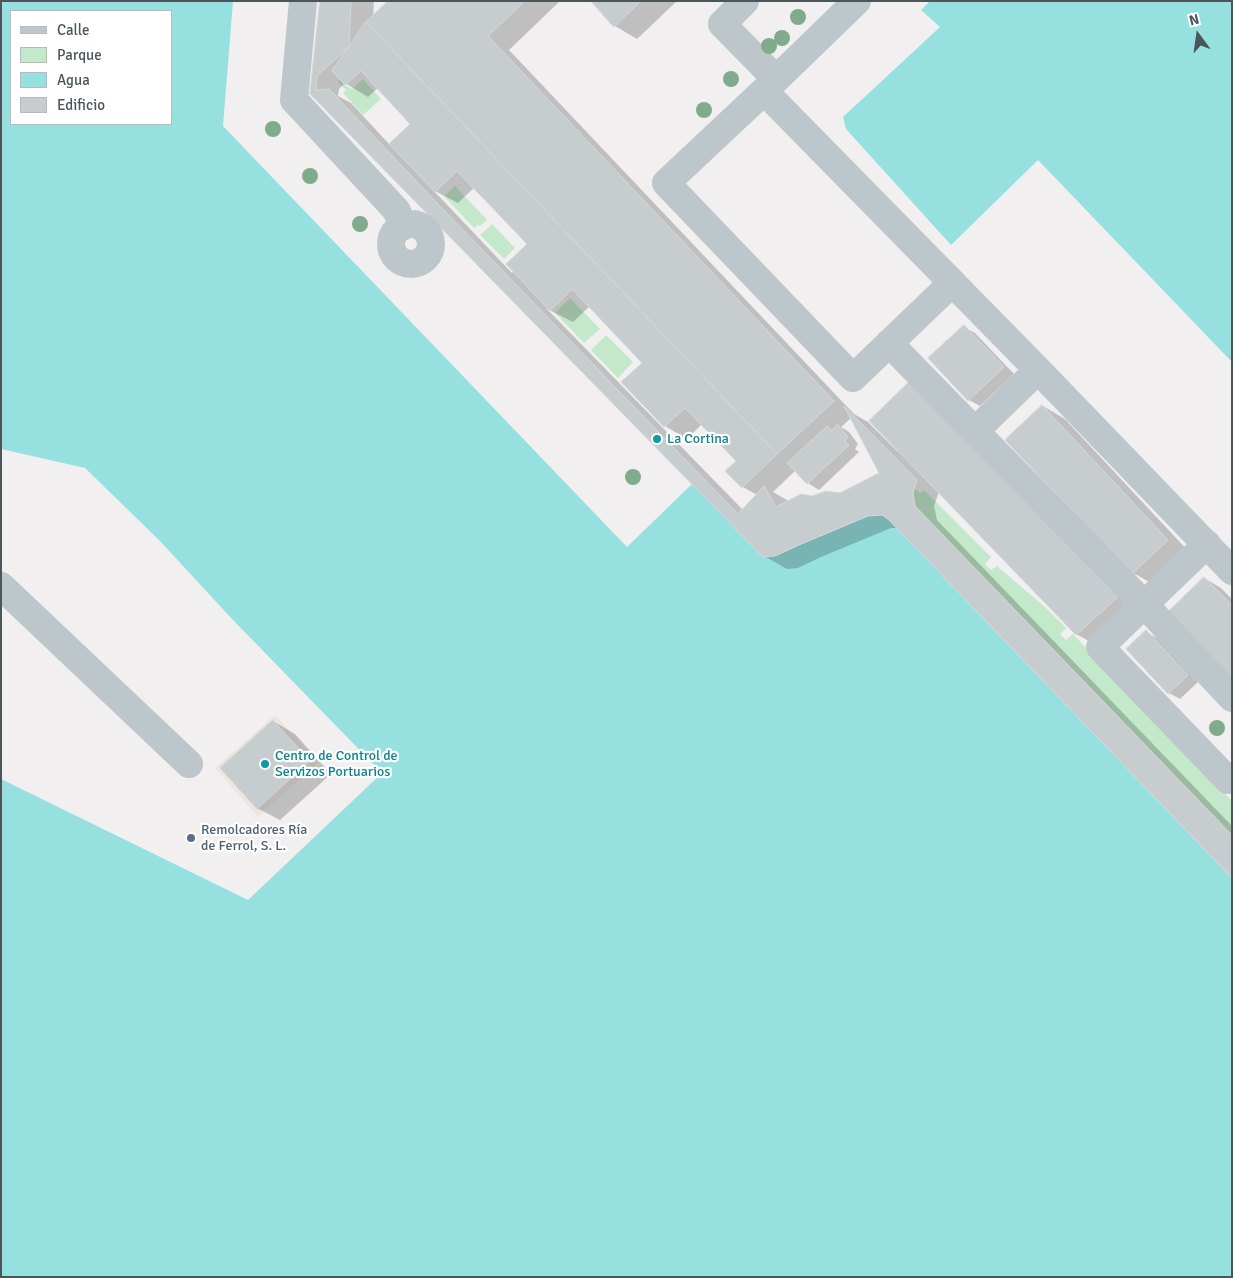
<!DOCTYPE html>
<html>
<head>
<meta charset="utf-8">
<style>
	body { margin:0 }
	#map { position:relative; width:1233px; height:1278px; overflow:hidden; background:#f1eff0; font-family:Signika,sans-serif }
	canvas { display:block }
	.frame { position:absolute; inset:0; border:2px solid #4a565a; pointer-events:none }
	.legend { position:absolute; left:10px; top:10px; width:162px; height:115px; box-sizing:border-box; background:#fff; border:1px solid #b7bbbd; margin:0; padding:6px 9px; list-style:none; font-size:15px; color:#4a565a }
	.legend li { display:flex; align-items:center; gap:10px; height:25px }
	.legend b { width:25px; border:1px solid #b7bbbd }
	.north { position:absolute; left:1173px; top:10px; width:50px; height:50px; -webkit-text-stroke:4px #fff; paint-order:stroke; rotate:346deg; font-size:14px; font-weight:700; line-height:20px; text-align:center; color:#4a565a }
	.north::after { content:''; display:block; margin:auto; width:18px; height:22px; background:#4a565a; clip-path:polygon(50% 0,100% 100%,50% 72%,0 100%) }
</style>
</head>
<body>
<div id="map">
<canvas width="1233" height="1278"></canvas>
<div class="frame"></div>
<ul class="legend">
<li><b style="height:6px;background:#bdc6ca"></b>Calle</li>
<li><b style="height:14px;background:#c4e9ca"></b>Parque</li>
<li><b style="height:14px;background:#96e1e0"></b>Agua</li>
<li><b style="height:14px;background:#c7ccce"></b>Edificio</li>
</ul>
<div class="north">N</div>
</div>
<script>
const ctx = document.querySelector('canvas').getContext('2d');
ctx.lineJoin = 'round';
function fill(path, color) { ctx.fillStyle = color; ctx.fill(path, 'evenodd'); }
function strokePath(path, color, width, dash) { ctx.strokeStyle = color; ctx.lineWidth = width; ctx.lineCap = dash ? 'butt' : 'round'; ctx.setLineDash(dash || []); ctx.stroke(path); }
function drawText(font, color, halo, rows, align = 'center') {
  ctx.font = font + ' Signika,sans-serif'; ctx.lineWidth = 4.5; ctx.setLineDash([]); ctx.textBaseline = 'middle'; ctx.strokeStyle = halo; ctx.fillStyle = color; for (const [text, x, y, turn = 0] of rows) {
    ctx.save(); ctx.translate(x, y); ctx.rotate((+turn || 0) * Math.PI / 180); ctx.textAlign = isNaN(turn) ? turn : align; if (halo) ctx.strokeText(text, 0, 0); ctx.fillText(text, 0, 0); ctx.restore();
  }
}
fill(new Path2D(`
	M 275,715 L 318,763 L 258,817 L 215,768 Z`), '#ece6df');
fill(new Path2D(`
	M 340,79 L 345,85 L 352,89 L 363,79 L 381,99 L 363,115 L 343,93 L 346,90 L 338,82 Z
	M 455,186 L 487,220 L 480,226 L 478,225 L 474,228 L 444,196 Z
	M 492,224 L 515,248 L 504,259 L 480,235 Z
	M 570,298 L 600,329 L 584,343 L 555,313 Z
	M 606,335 L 633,362 L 618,378 L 591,350 Z
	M 916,489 L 920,493 L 924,490 L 991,557 L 985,564 L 991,570 L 997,566 L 1046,608 L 1066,628 L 1060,634 L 1066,640 L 1073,634 L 1232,801 L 1232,835 L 915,506 L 913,492 Z`), '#c4e9ca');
fill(new Path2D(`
	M 1,1 L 233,1 L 223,126 L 627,547 L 692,484 L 763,557 L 775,556 L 799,545 L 868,516 L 882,515 L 889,520 L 1232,878 L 1232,1277 L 1,1277 L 1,779 L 248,900 L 382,773 L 233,620 L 159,540 L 85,468 L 1,449 ZM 11,11 L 171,11 L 171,124 L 11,124 Z
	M 930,1 L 1232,1 L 1232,362 L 1038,160 L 951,245 L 846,129 L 843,117 L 940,27 L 921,10 Z`), '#96e1e0');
fill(new Path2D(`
	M 322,1 L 374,1 L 373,17 L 390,1 L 560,1 L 509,50 L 854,414 L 868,422 L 897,451 L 899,450 L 1139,610 L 1098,646 L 1076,634 L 939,492 L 934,506 L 937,520 L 1232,826 L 1232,876 L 898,528 L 891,528 L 821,557 L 798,568 L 787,569 L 764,556 L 312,93 ZM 345,83 L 368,97 L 378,88 L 412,124 L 390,145 L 351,103 L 338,96 L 339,89 ZM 475,187 L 529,244 L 512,273 L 433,190 L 458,203 ZM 590,306 L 644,363 L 665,426 L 687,439 L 702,424 L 737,461 L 743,487 L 757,495 L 743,510 L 547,309 L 573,322 ZM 852,417 L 881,473 L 840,494 L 812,497 L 788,502 L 787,500 L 773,492 L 796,470 L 808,483 L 819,490 L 859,452 L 855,449 L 858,444 L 849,432 L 841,427 Z
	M 592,1 L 677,1 L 637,39 L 615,26 Z
	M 964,327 L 975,333 L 1014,374 L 980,406 L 969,400 Z
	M 1043,406 L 1065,419 L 1190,553 L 1155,585 L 1133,573 Z
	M 1204,578 L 1221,588 L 1232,599 L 1232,677 Z
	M 1146,632 L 1157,638 L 1198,682 L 1180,699 L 1169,693 Z
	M 273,721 L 295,734 L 331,774 L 280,820 L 257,808 Z`), '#0003');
const building = new Path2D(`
	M 320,1 L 351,1 L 349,47 L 317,76 L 316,90 L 329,89 L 438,204 L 738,514 L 764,486 L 776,507 L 801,494 L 812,496 L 826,491 L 840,493 L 879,473 L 844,406 L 917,480 L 913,492 L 915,506 L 1232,835 L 1232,878 L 889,520 L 882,515 L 868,516 L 799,545 L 775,556 L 763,557 L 310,94 Z
	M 388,1 L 525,1 L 488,36 L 834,401 L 777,454 L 366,22 Z
	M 591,1 L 641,1 L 614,27 Z
	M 366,22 L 777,454 L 742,488 L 725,471 L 736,461 L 685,408 L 664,427 L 621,382 L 642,363 L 572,289 L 550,311 L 506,264 L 527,244 L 457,171 L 435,192 L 389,144 L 410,124 L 361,71 L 345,85 L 332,71 Z
	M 964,325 L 1004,367 L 968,401 L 928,358 Z
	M 909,382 L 1118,597 L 1076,635 L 869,421 Z
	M 1042,405 L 1168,540 L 1132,574 L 1005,440 Z
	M 838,425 L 848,437 L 845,441 L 849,445 L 807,484 L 787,463 L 827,426 L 831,430 Z
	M 1204,577 L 1232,605 L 1232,679 L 1167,613 Z
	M 1146,630 L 1188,675 L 1168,694 L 1126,649 Z
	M 273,720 L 310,761 L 257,809 L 220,768 Z`);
fill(building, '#c7ccce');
strokePath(building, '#d4d7da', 1);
strokePath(new Path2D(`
	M 303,1 L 294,100 L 397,211 L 402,227
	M 745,1 L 722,24 L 776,79
	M 857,1 L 764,91 L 1038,370 L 1232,571
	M 764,91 L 666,183 L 853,378 L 952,283
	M391 244a20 20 0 1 1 40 0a20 20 0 1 1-40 0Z
	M 889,343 L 1144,604 L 1232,698
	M 975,431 L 1038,370
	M 1207,544 L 1100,647 L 1228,780 L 1232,776
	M 1,586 L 189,764`), '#bdc6ca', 28);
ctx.fillStyle = '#80ab8c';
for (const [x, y] of [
	[798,17],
	[782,38],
	[769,46],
	[731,79],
	[704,110],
	[273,129],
	[310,176],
	[360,224],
	[633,477],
	[1217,728]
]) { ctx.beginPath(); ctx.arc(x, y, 8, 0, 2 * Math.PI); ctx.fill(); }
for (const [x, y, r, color] of [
	[657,439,5,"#0f9aa8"],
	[265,764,5,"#0f9aa8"],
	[191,838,5,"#5c6f8a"]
]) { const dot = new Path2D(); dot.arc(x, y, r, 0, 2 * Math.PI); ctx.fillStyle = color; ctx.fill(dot); strokePath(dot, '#fff', 2); }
drawText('14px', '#0d838f', '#fff', [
	["La Cortina",667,439],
	["Centro de Control de",275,756],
	["Servizos Portuarios",275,772]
], 'left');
drawText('14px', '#4e5e75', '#fff', [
	["Remolcadores Ría",201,830],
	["de Ferrol, S. L.",201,846]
], 'left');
</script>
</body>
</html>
